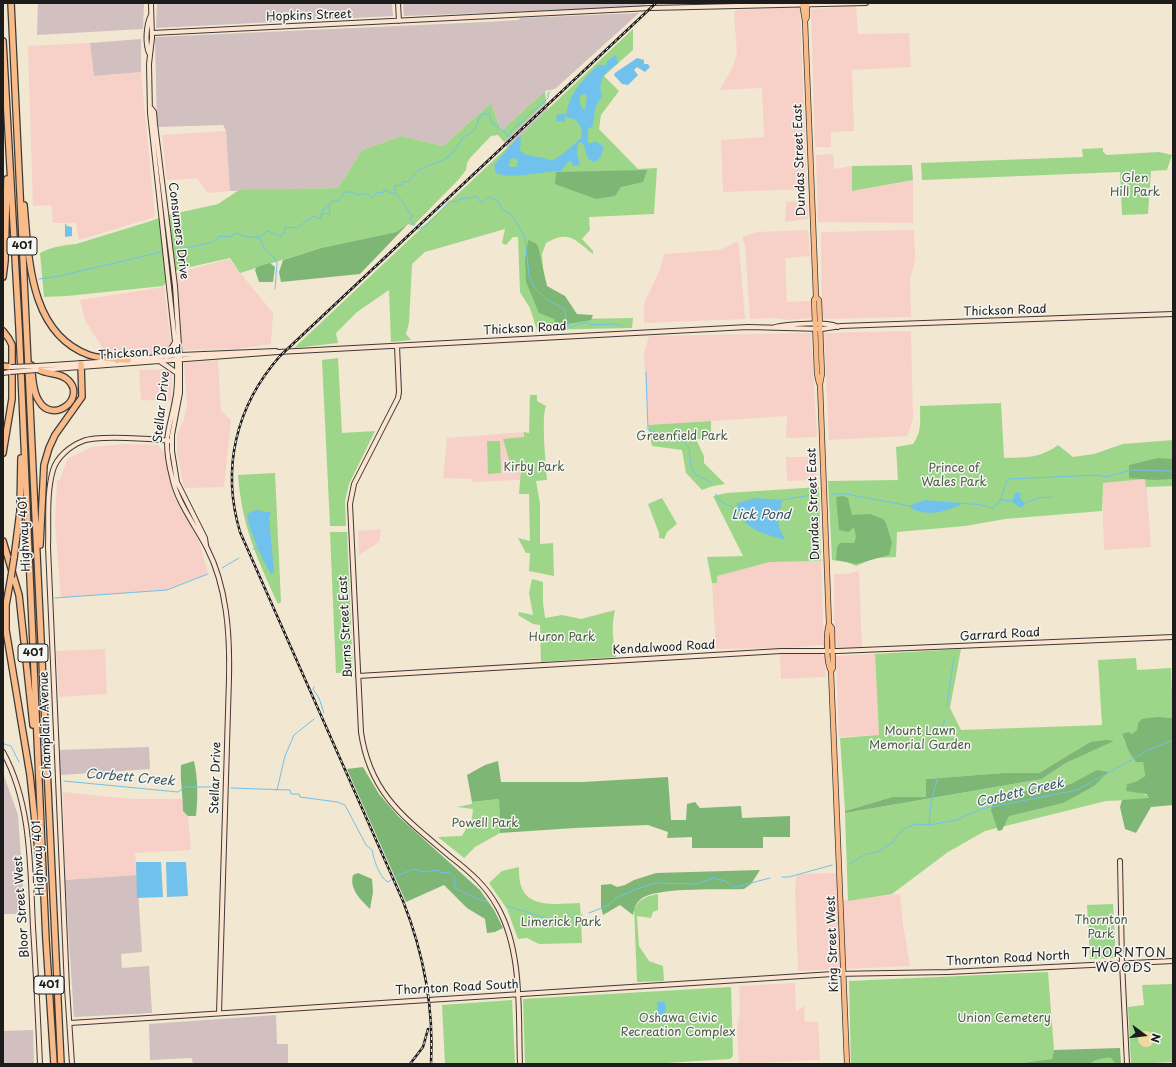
<!DOCTYPE html>
<html>
<head>
<meta charset="utf-8">
<style>
	body { margin:0 }
	#map { position:relative; width:1176px; height:1067px; overflow:hidden; background:#f2e7d1; font-family:"Playpen Sans",sans-serif }
	canvas { display:block }
	.frame { position:absolute; inset:0; border:4px solid #1c1c1c; pointer-events:none }
	.north { position:absolute; left:1124px; top:1015px; width:40px; height:40px; -webkit-text-stroke:3px #f6f6f2; paint-order:stroke; rotate:105deg; font-size:11px; font-weight:700; line-height:16px; text-align:center; color:#1c1c1c }
	.north::after { content:''; display:block; margin:auto; width:14px; height:18px; background:#1c1c1c; clip-path:polygon(50% 0,100% 100%,50% 72%,0 100%) }
</style>
</head>
<body>
<div id="map">
<canvas width="1176" height="1067"></canvas>
<div class="frame"></div>
<div class="north">N</div>
</div>
<script>
const ctx = document.querySelector('canvas').getContext('2d');
ctx.lineJoin = 'round';
function fill(path, color) { ctx.fillStyle = color; ctx.fill(path, 'evenodd'); }
function strokePath(path, color, width, dash) { ctx.strokeStyle = color; ctx.lineWidth = width; ctx.lineCap = dash ? 'butt' : 'round'; ctx.setLineDash(dash || []); ctx.stroke(path); }
function drawText(font, color, halo, rows, align = 'center') {
  ctx.font = font + ' "Playpen Sans",sans-serif'; ctx.lineWidth = 3; ctx.setLineDash([]); ctx.textBaseline = 'middle'; ctx.strokeStyle = halo; ctx.fillStyle = color; for (const [text, x, y, turn = 0] of rows) {
    ctx.save(); ctx.translate(x, y); ctx.rotate((+turn || 0) * Math.PI / 180); ctx.textAlign = isNaN(turn) ? turn : align; if (halo) ctx.strokeText(text, 0, 0); ctx.fillText(text, 0, 0); ctx.restore();
  }
}
fill(new Path2D(`
	M 856,6 L 858,34 L 909,33 L 911,67 L 852,70 L 854,131 L 831,132 L 831,147 L 815,147 L 811,9 Z
	M 800,7 L 807,189 L 723,192 L 721,140 L 764,137 L 762,88 L 720,90 L 734,64 L 737,53 L 734,12 L 737,10 Z
	M 90,43 L 94,76 L 141,72 L 155,217 L 79,240 L 76,223 L 53,223 L 51,205 L 33,206 L 28,46 Z
	M 226,131 L 230,191 L 207,193 L 197,178 L 167,180 L 162,135 Z
	M 833,154 L 834,169 L 852,166 L 853,191 L 913,180 L 913,223 L 818,222 L 816,155 Z
	M 807,199 L 808,219 L 785,222 L 786,202 Z
	M 808,230 L 810,256 L 785,258 L 787,302 L 811,301 L 811,318 L 788,320 L 775,318 L 750,319 L 745,244 L 742,237 L 757,232 Z
	M 914,230 L 915,259 L 910,280 L 911,317 L 826,319 L 822,316 L 821,232 Z
	M 737,241 L 739,247 L 745,319 L 644,323 L 644,304 L 661,267 L 664,254 L 720,250 Z
	M 229,259 L 273,313 L 271,344 L 237,349 L 184,350 L 181,343 L 177,273 Z
	M 164,287 L 172,352 L 140,356 L 108,357 L 85,320 L 80,300 Z
	M 911,331 L 913,420 L 907,436 L 829,440 L 824,333 Z
	M 811,333 L 817,437 L 786,438 L 787,416 L 648,425 L 644,355 L 649,336 Z
	M 218,360 L 221,411 L 231,420 L 224,487 L 184,488 L 177,452 L 177,435 L 184,419 L 187,405 L 184,363 Z
	M 172,369 L 171,401 L 141,400 L 139,370 Z
	M 524,432 L 520,480 L 472,482 L 472,479 L 443,478 L 447,438 Z
	M 125,444 L 158,445 L 165,453 L 170,479 L 200,543 L 208,574 L 167,590 L 61,598 L 55,523 L 57,480 L 60,480 L 67,459 L 92,447 Z
	M 786,457 L 816,457 L 817,480 L 787,481 Z
	M 1146,479 L 1151,547 L 1104,550 L 1102,483 Z
	M 381,529 L 379,542 L 359,555 L 358,531 Z
	M 821,561 L 824,645 L 789,648 L 716,649 L 712,583 L 717,583 L 717,576 L 770,562 Z
	M 859,571 L 862,648 L 837,648 L 834,620 L 834,574 L 847,574 Z
	M 105,649 L 107,694 L 59,697 L 56,651 Z
	M 780,654 L 821,654 L 825,657 L 826,677 L 781,679 Z
	M 875,654 L 879,735 L 839,737 L 836,656 Z
	M 63,792 L 131,799 L 183,799 L 188,816 L 191,850 L 135,853 L 137,875 L 65,880 Z
	M 837,873 L 838,901 L 900,894 L 903,924 L 910,966 L 798,971 L 795,890 L 797,874 Z
	M 795,983 L 796,1011 L 804,1006 L 805,1022 L 818,1022 L 820,1060 L 739,1064 L 737,1030 L 740,1011 L 739,986 Z`), '#f7d1c7');
fill(new Path2D(`
	M 38,3 L 144,3 L 143,29 L 37,35 Z
	M 157,3 L 392,3 L 393,16 L 156,28 Z
	M 403,3 L 647,3 L 643,7 L 404,16 Z
	M 639,13 L 555,89 L 545,91 L 501,131 L 491,103 L 443,146 L 401,136 L 362,150 L 338,188 L 230,191 L 226,131 L 223,125 L 157,127 L 155,37 L 486,22 L 518,20 L 521,18 Z
	M 141,39 L 141,72 L 94,76 L 90,43 Z
	M 546,102 L 548,109 L 507,148 L 504,142 Z
	M 149,747 L 150,769 L 61,775 L 59,750 Z
	M 3,773 L 18,815 L 25,914 L 3,914 Z
	M 137,875 L 142,952 L 121,954 L 122,968 L 149,966 L 152,1013 L 74,1017 L 65,880 Z
	M 276,1015 L 277,1044 L 288,1044 L 288,1064 L 193,1064 L 192,1058 L 150,1060 L 149,1024 Z
	M 33,1030 L 34,1064 L 3,1064 L 3,1031 Z`), '#d2bfc0');
fill(new Path2D(`
	M 633,29 L 633,50 L 604,76 L 619,91 L 601,115 L 599,129 L 638,169 L 657,168 L 654,214 L 589,217 L 590,230 L 582,239 L 593,251 L 593,254 C 574,239 569,230 546,243 L 542,254 L 544,285 L 570,304 L 576,319 L 633,318 L 632,328 L 537,330 L 530,308 L 520,292 L 518,237 L 513,237 L 506,245 L 502,243 L 505,229 L 425,252 L 412,264 L 409,323 L 406,334 L 411,340 L 391,342 L 389,290 L 357,312 L 336,333 L 338,343 L 294,348 Z
	M 545,91 L 546,102 L 504,142 L 498,135 L 491,136 L 470,158 L 467,163 L 466,170 L 459,179 L 413,226 L 408,224 L 396,232 L 321,248 L 240,273 L 230,258 L 177,270 L 163,286 L 67,296 L 44,297 L 40,253 C 51,247 63,245 76,244 L 151,221 L 164,216 L 218,204 L 239,190 L 338,188 L 362,150 L 401,136 L 443,146 L 491,103 L 501,131 Z
	M 1103,148 L 1103,152 L 1107,155 L 1159,152 L 1172,155 L 1167,170 L 1151,171 L 1148,214 L 1122,215 L 1120,172 L 922,180 L 921,163 L 1083,157 L 1082,149 Z
	M 912,165 L 913,180 L 852,191 L 852,166 Z
	M 338,358 L 342,433 L 375,431 L 349,484 L 345,501 L 346,526 L 330,526 L 322,360 Z
	M 530,395 L 537,395 L 537,401 L 546,406 C 541,418 546,465 547,480 L 536,481 L 540,504 L 540,544 L 553,543 L 554,576 L 529,571 L 530,553 L 526,553 L 518,538 L 530,541 L 529,494 L 519,494 L 521,469 L 512,470 L 503,439 L 524,437 L 524,432 L 529,433 Z
	M 1001,403 L 1004,458 C 1026,457 1039,459 1058,445 L 1073,457 L 1094,454 L 1123,444 L 1173,440 L 1173,486 L 1146,487 L 1145,479 L 1103,483 L 1102,511 L 1005,519 L 965,526 L 897,532 L 896,557 L 875,558 L 856,566 L 847,562 L 832,560 L 828,481 L 898,480 L 896,447 L 913,444 C 922,432 920,421 920,406 Z
	M 711,421 L 711,439 L 696,439 L 704,456 L 704,463 L 725,484 L 713,486 L 702,490 L 686,473 L 682,450 L 652,446 L 648,425 Z
	M 487,441 L 500,441 L 501,473 L 488,474 Z
	M 275,473 L 281,602 L 278,604 C 257,558 242,527 238,475 Z
	M 819,487 L 821,561 L 770,562 L 717,576 L 717,583 L 712,583 L 707,557 L 743,556 L 713,496 L 727,493 Z
	M 662,498 L 677,524 L 667,532 L 664,539 L 659,538 L 659,533 L 648,504 Z
	M 330,532 L 347,532 L 353,672 L 336,673 Z
	M 532,579 L 543,582 L 543,603 L 545,618 L 562,615 L 581,619 L 615,610 C 611,626 613,641 616,657 L 541,662 L 540,625 L 533,624 L 518,615 L 519,612 L 533,615 L 529,593 Z
	M 961,649 L 950,708 L 961,730 L 1102,725 L 1098,660 L 1136,658 L 1137,670 L 1171,668 L 1173,718 C 1156,717 1145,718 1135,733 L 1122,735 L 1128,750 L 1143,761 L 1145,776 L 1137,781 L 1127,784 C 1134,789 1145,793 1150,799 L 1106,801 L 985,831 L 948,852 L 892,894 L 848,901 L 845,813 L 1042,779 L 1066,763 L 1113,741 L 1090,742 L 1039,773 L 1003,773 L 926,779 L 926,797 L 892,797 L 845,811 L 840,738 L 879,735 L 875,654 Z
	M 499,799 L 500,833 L 475,847 L 464,858 L 438,837 L 462,836 L 472,818 L 473,809 L 457,807 L 472,804 L 472,802 Z
	M 519,867 C 519,872 519,880 521,886 C 529,910 561,903 580,903 L 582,943 L 539,944 L 527,938 L 518,939 L 507,909 L 489,883 L 502,871 Z
	M 658,894 L 658,910 L 653,912 L 651,918 L 637,916 L 639,946 L 649,961 L 663,966 L 664,981 L 637,982 L 634,909 C 640,898 647,896 658,894 Z
	M 1113,904 L 1116,958 L 1090,959 L 1087,905 Z
	M 1048,972 L 1054,1050 L 1052,1059 L 1013,1064 L 851,1064 L 849,981 Z
	M 1173,984 L 1173,1062 L 1131,1064 L 1128,1007 L 1144,1005 L 1142,985 Z
	M 731,987 L 733,1056 L 730,1059 L 650,1064 L 525,1064 L 523,999 Z
	M 512,1000 L 515,1064 L 445,1064 L 442,1005 Z
	M 1100,1058 L 1111,1058 L 1115,1064 L 1090,1064 Z`), '#9dd689');
fill(new Path2D(`
	M 647,170 L 643,182 L 621,187 L 615,196 L 596,199 L 555,184 L 556,172 Z
	M 408,224 L 360,274 L 281,282 L 279,272 L 283,260 L 321,248 L 396,232 Z
	M 528,240 L 535,243 L 538,246 L 547,286 L 565,296 L 577,314 L 593,315 L 591,320 L 556,326 L 554,319 L 539,313 L 526,282 L 525,260 Z
	M 270,263 L 275,267 L 273,282 L 259,282 L 255,270 L 257,267 Z
	M 1158,458 L 1173,459 L 1173,479 L 1154,480 L 1129,478 L 1129,465 Z
	M 843,496 L 848,498 L 852,515 L 870,514 L 883,519 L 886,523 L 892,543 L 889,555 L 856,564 L 836,560 L 837,547 L 840,543 L 854,543 L 856,537 L 854,527 L 849,532 L 839,530 L 836,497 Z
	M 1157,717 L 1173,718 L 1173,805 L 1151,807 L 1136,833 L 1125,829 L 1120,807 L 1122,800 L 1149,798 L 1146,794 L 1126,791 L 1127,784 L 1137,781 L 1145,776 L 1143,762 L 1136,762 L 1128,750 L 1122,734 L 1129,732 L 1131,734 C 1137,732 1138,729 1138,723 L 1142,719 Z
	M 1107,740 L 1114,741 L 1066,763 L 1042,779 L 845,813 L 845,811 L 892,797 L 926,797 L 926,779 L 1003,773 L 1039,773 L 1090,742 Z
	M 194,761 C 198,779 198,797 196,816 L 188,816 L 183,811 C 183,795 180,781 181,765 Z
	M 498,761 L 501,782 L 583,782 L 668,777 L 671,820 L 686,820 L 687,804 L 695,802 L 700,808 L 741,806 L 742,818 L 790,816 L 790,837 L 763,837 L 763,848 L 692,848 L 692,837 L 667,838 L 668,832 L 648,825 L 575,828 L 500,833 L 499,799 L 472,802 L 467,775 L 485,765 Z
	M 363,767 L 379,794 L 399,817 L 480,890 L 494,910 L 503,928 L 495,932 L 487,933 L 485,919 L 467,908 L 444,885 L 406,902 L 347,769 Z
	M 1097,770 L 1108,772 L 1094,786 L 1063,803 L 1009,816 L 1002,830 L 998,831 L 991,810 L 993,803 L 1041,786 L 1058,787 L 1071,784 Z
	M 760,870 L 751,884 L 744,889 C 719,890 664,887 644,897 C 637,901 634,907 633,915 L 620,905 L 603,915 L 601,907 L 601,885 L 611,884 L 617,887 L 625,885 L 634,880 L 656,873 Z
	M 358,873 L 372,879 L 373,892 L 370,909 C 361,900 349,889 353,875 Z
	M 1120,1048 L 1121,1064 L 1115,1064 L 1111,1058 C 1103,1057 1097,1059 1090,1064 L 1013,1064 L 1052,1059 L 1054,1050 Z`), '#7eb775');
fill(new Path2D(`
	M1138 1039a8 8 0 1 1 16 0a8 8 0 1 1-16 0Z`), '#eeda9e');
fill(new Path2D(`
	M 616,55 L 618,63 C 605,72 597,80 602,96 L 595,108 L 593,126 L 588,129 L 588,143 L 597,142 L 604,147 L 600,158 L 595,162 C 583,160 588,147 581,142 L 578,144 L 577,155 L 580,165 L 573,166 L 571,161 L 569,161 L 561,171 C 546,171 510,180 496,173 L 494,165 L 518,137 L 521,137 L 520,150 C 526,157 532,156 540,157 C 544,157 548,161 552,160 C 557,160 576,143 581,138 L 582,129 L 576,120 L 564,116 L 565,122 L 556,121 L 557,115 L 567,113 C 568,94 585,78 598,65 L 606,65 L 607,61 ZM 584,94 L 587,96 L 585,109 L 583,109 L 580,104 L 580,96 ZM 516,158 L 518,162 L 516,167 L 509,167 L 510,159 Z
	M 637,58 L 644,60 L 644,64 L 648,64 L 650,67 L 645,72 L 637,67 L 634,70 L 638,75 L 628,85 L 622,84 L 614,75 L 615,73 Z
	M 65,223 L 67,226 L 72,227 L 72,236 L 65,237 Z
	M 1018,492 L 1021,494 L 1020,498 L 1025,504 L 1021,508 L 1012,502 L 1015,493 Z
	M 756,498 L 782,500 C 779,520 774,519 785,539 L 782,539 C 764,534 737,527 737,503 Z
	M 925,500 L 960,503 L 960,505 C 944,512 927,517 911,508 L 911,505 Z
	M 258,509 L 259,511 L 270,512 L 271,514 L 269,517 L 274,572 L 271,574 C 264,564 248,527 247,514 Z
	M 136,862 L 161,862 L 163,897 L 137,898 Z
	M 166,862 L 186,862 L 188,896 L 167,897 Z
	M 657,1002 L 665,1002 L 666,1015 L 658,1016 Z`), '#70c1eb');
strokePath(new Path2D(`
	M 396,193 L 412,216 L 410,219 L 415,225
	M 322,215 L 325,213 L 330,214 L 329,206
	M 418,229 C 429,226 442,210 449,201 L 457,202 L 460,199 L 475,197 L 478,197 L 480,202 L 483,202 L 489,197 L 498,201 L 502,209 L 512,215 L 525,238 L 529,276 L 535,288 L 547,300 L 565,309 L 566,319 L 570,327 L 588,322 L 590,325 L 613,324 L 623,326
	M 256,237 L 260,239 L 264,248 L 273,256 L 277,263 L 275,289
	M 176,250 L 214,242 L 219,236 L 230,237 L 237,233 C 247,238 260,240 268,231 L 280,236 L 283,234 L 286,227 L 297,228 L 314,216 L 321,219 L 322,211 L 333,201 L 338,201 L 345,192 L 352,192 L 358,195 C 365,193 366,194 373,197 L 377,192 L 382,193 L 384,190 L 395,194 L 395,186 L 402,185 L 403,181 L 409,182 C 418,163 434,168 449,156 C 455,152 457,145 462,139 C 465,135 471,134 474,130 C 478,124 477,119 483,114 L 489,114 L 492,123 L 505,132 L 508,137 L 511,131 L 548,98 L 548,93 L 550,92
	M 39,279 L 60,276 L 161,252
	M 646,372 L 648,430 L 683,441 L 689,448 L 691,466 L 695,474 L 712,483
	M 716,494 L 720,501 L 739,511
	M 832,494 L 846,494 L 910,506
	M 782,500 L 817,494
	M 1001,500 L 1013,501
	M 960,503 L 981,505 L 992,508 C 1004,501 1002,489 1008,479 L 1098,475 L 1106,477 L 1131,470 L 1173,471
	M 1025,503 L 1037,498 L 1053,497
	M 253,549 L 259,548
	M 222,568 L 239,558
	M 55,598 L 167,590 L 208,574
	M 314,687 L 313,689 L 319,698 L 324,713
	M 947,707 L 954,656
	M 942,729 L 945,720
	M 3,740 L 4,744 L 11,746 L 19,762
	M 64,781 L 178,792 L 185,787 L 217,787
	M 231,788 L 290,790 L 291,794 L 299,794 L 300,797 L 337,802 L 345,805 L 366,845 L 372,850 C 374,860 379,877 388,882 L 391,880
	M 275,790 L 277,790 L 285,756 L 294,735 L 314,719
	M 929,824 L 931,803 L 938,777
	M 849,864 L 866,854 L 878,852 L 893,842 L 902,830 L 915,824 L 929,825 L 956,820 L 981,809 L 1077,790 L 1137,757 L 1148,750 L 1173,740
	M 395,877 L 413,869 L 425,872 L 436,870 L 442,873 L 449,872 L 454,876 L 455,888 L 478,899 L 488,902
	M 782,877 L 789,877 L 832,865
	M 507,906 L 556,921 L 582,915
	M 589,913 L 609,905 L 616,898 L 634,890 L 655,883 L 697,884 L 713,878 L 726,881 L 731,886 L 736,887 L 770,878`), '#70c1eb', 1);
const secondary = new Path2D(`
	M 151,3 L 152,38 L 149,64 L 150,113 L 177,360 C 177,373 178,387 175,400 C 173,413 168,427 167,441 C 167,453 169,466 172,477 C 177,502 195,525 207,548 C 227,587 230,634 229,678 L 219,1013
	M 398,3 L 399,21
	M 152,33 L 651,8 L 866,3
	M 149,53 C 145,43 146,25 151,15
	M 151,108 L 154,112 L 155,124 L 175,286 L 180,360 L 180,393 L 172,435 L 172,451 L 177,482 L 205,538 L 206,545
	M 775,327 C 785,324 830,321 838,327
	M 397,346 L 399,392 L 398,398 L 354,484 L 350,504 L 361,732 C 370,795 406,819 452,858 C 470,872 486,886 497,906 C 523,951 518,1013 520,1064
	M 166,357 L 175,342
	M 127,360 L 180,355 L 276,351
	M 161,362 L 177,373
	M 37,366 L 114,361
	M 41,370 L 278,352 L 748,327 L 822,329 L 841,326 L 1173,314
	M 3,373 L 10,372
	M 358,676 L 781,651 L 838,651 L 1173,637
	M 3,752 C 32,805 30,868 33,927 C 36,973 38,1018 40,1064
	M 1120,861 L 1122,963 L 1127,1064
	M 70,1023 L 833,974 L 948,972 L 1173,961
	M 72,1064 L 67,988 L 48,547 C 49,523 46,494 53,470 C 57,457 70,446 83,441 C 99,435 153,439 172,441`);
const primary = new Path2D(`
	M 802,3 L 805,21 L 816,297 L 814,300 L 817,374 L 819,383
	M 805,21 L 807,17 L 807,3
	M 816,297 L 819,300 L 822,374 L 820,384 L 829,624 C 826,632 826,663 831,671 L 847,1064
	M 829,624 L 832,628 L 833,668 L 831,671`);
const highway = new Path2D(`
	M 11,3 L 61,1064
	M 3,41 L 19,328 L 46,940 L 54,1064
	M 24,205 C 29,258 29,333 89,355 C 101,359 115,359 128,360
	M 3,277 L 5,261 L 7,179
	M 3,331 L 9,339 L 12,345 L 12,399 L 3,453
	M 31,365 C 33,376 32,391 39,401 C 53,425 87,398 68,380 C 60,372 49,375 39,370
	M 3,366 L 11,367
	M 3,541 L 19,595 L 33,725
	M 40,545 L 44,465 L 49,448 L 55,435 L 82,397 L 81,364
	M 14,558 L 20,511 L 21,458
	M 11,577 L 6,605 L 6,630 L 30,775 L 42,888`);
strokePath(secondary, '#3c3a37', 6);
strokePath(primary, '#3c3a37', 6);
strokePath(highway, '#3c3a37', 8);
strokePath(secondary, '#fde4d1', 4);
strokePath(primary, '#fabb8b', 4.5);
strokePath(highway, '#fabb8b', 5.5);
const rail = new Path2D(`
	M 410,1064 L 423,1047 L 428,1029
	M 431,1064 C 434,1007 424,954 403,901 L 240,532 C 221,468 236,406 280,356 L 656,3`);
strokePath(rail, '#1c1c1c', 2.5);
strokePath(rail, '#f6f6f2', 1, [3]);
const secondaryBridge = new Path2D(`
	M 11,367 L 37,366
	M 10,372 L 37,370`);
const highwayBridge = new Path2D(`
	M 11,577 L 14,558`);
strokePath(secondaryBridge, '#3c3a37', 6, []);
strokePath(highwayBridge, '#3c3a37', 8, []);
strokePath(secondaryBridge, '#fde4d1', 4);
strokePath(highwayBridge, '#fabb8b', 5.5);
for (const [x, y, w] of [
	[22,246,30],
	[33,653,30],
	[49,985,30]
]) { const box = new Path2D(); box.roundRect(x - w / 2, y - 9, w, 18, 3); ctx.fillStyle = '#f6f6f2'; ctx.fill(box); strokePath(box, '#1c1c1c', 1); }
drawText('bold 11px', '#1c1c1c', null, [
	["401",22,246],
	["401",33,653],
	["401",49,985]
]);
drawText('12px', '#1c1c1c', '#f6f6f2', [
	["Hopkins Street",309,16,-2],
	["Dundas Street East",800,160,-92],
	["Consumers Drive",178,231,83],
	["Thickson Road",1005,311,-2],
	["Thickson Road",525,329,-3],
	["Thickson Road",140,353,-4],
	["Stellar Drive",162,407,-84],
	["Dundas Street East",814,504,-92],
	["Highway 401",25,534,-93],
	["Burns Street East",346,627,-93],
	["Garrard Road",1000,635,-3],
	["Kendalwood Road",664,648,-3],
	["Champlain Avenue",46,725,-92],
	["Stellar Drive",216,778,-88],
	["Highway 401",39,858,-93],
	["Bloor Street West",22,907,-94],
	["King Street West",833,944,-92],
	["Thornton Road North",1008,959,-3],
	["Thornton Road South",457,988,-3]
]);
drawText('12px', '#495d42', '#f6f6f2', [
	["Glen",1135,179],
	["Hill Park",1135,193],
	["Greenfield Park",682,437],
	["Kirby Park",534,468],
	["Prince of",954,469],
	["Wales Park",954,483],
	["Huron Park",562,638],
	["Mount Lawn",920,732],
	["Memorial Garden",920,746],
	["Powell Park",485,824],
	["Thornton",1101,921],
	["Park",1101,935],
	["Limerick Park",561,923],
	["Oshawa Civic",678,1019],
	["Recreation Complex",678,1033],
	["Union Cemetery",1004,1019]
]);
drawText('italic 13px', '#395664', '#f6f6f2', [
	["Lick Pond",761,515],
	["Corbett Creek",130,778,5],
	["Corbett Creek",1020,793,-13]
]);
ctx.letterSpacing = '1px';
drawText('13px', '#1c1c1c', '#f6f6f2', [
	["THORNTON",1124,953],
	["WOODS",1124,968]
]);
ctx.letterSpacing = '0px';
</script>
</body>
</html>
